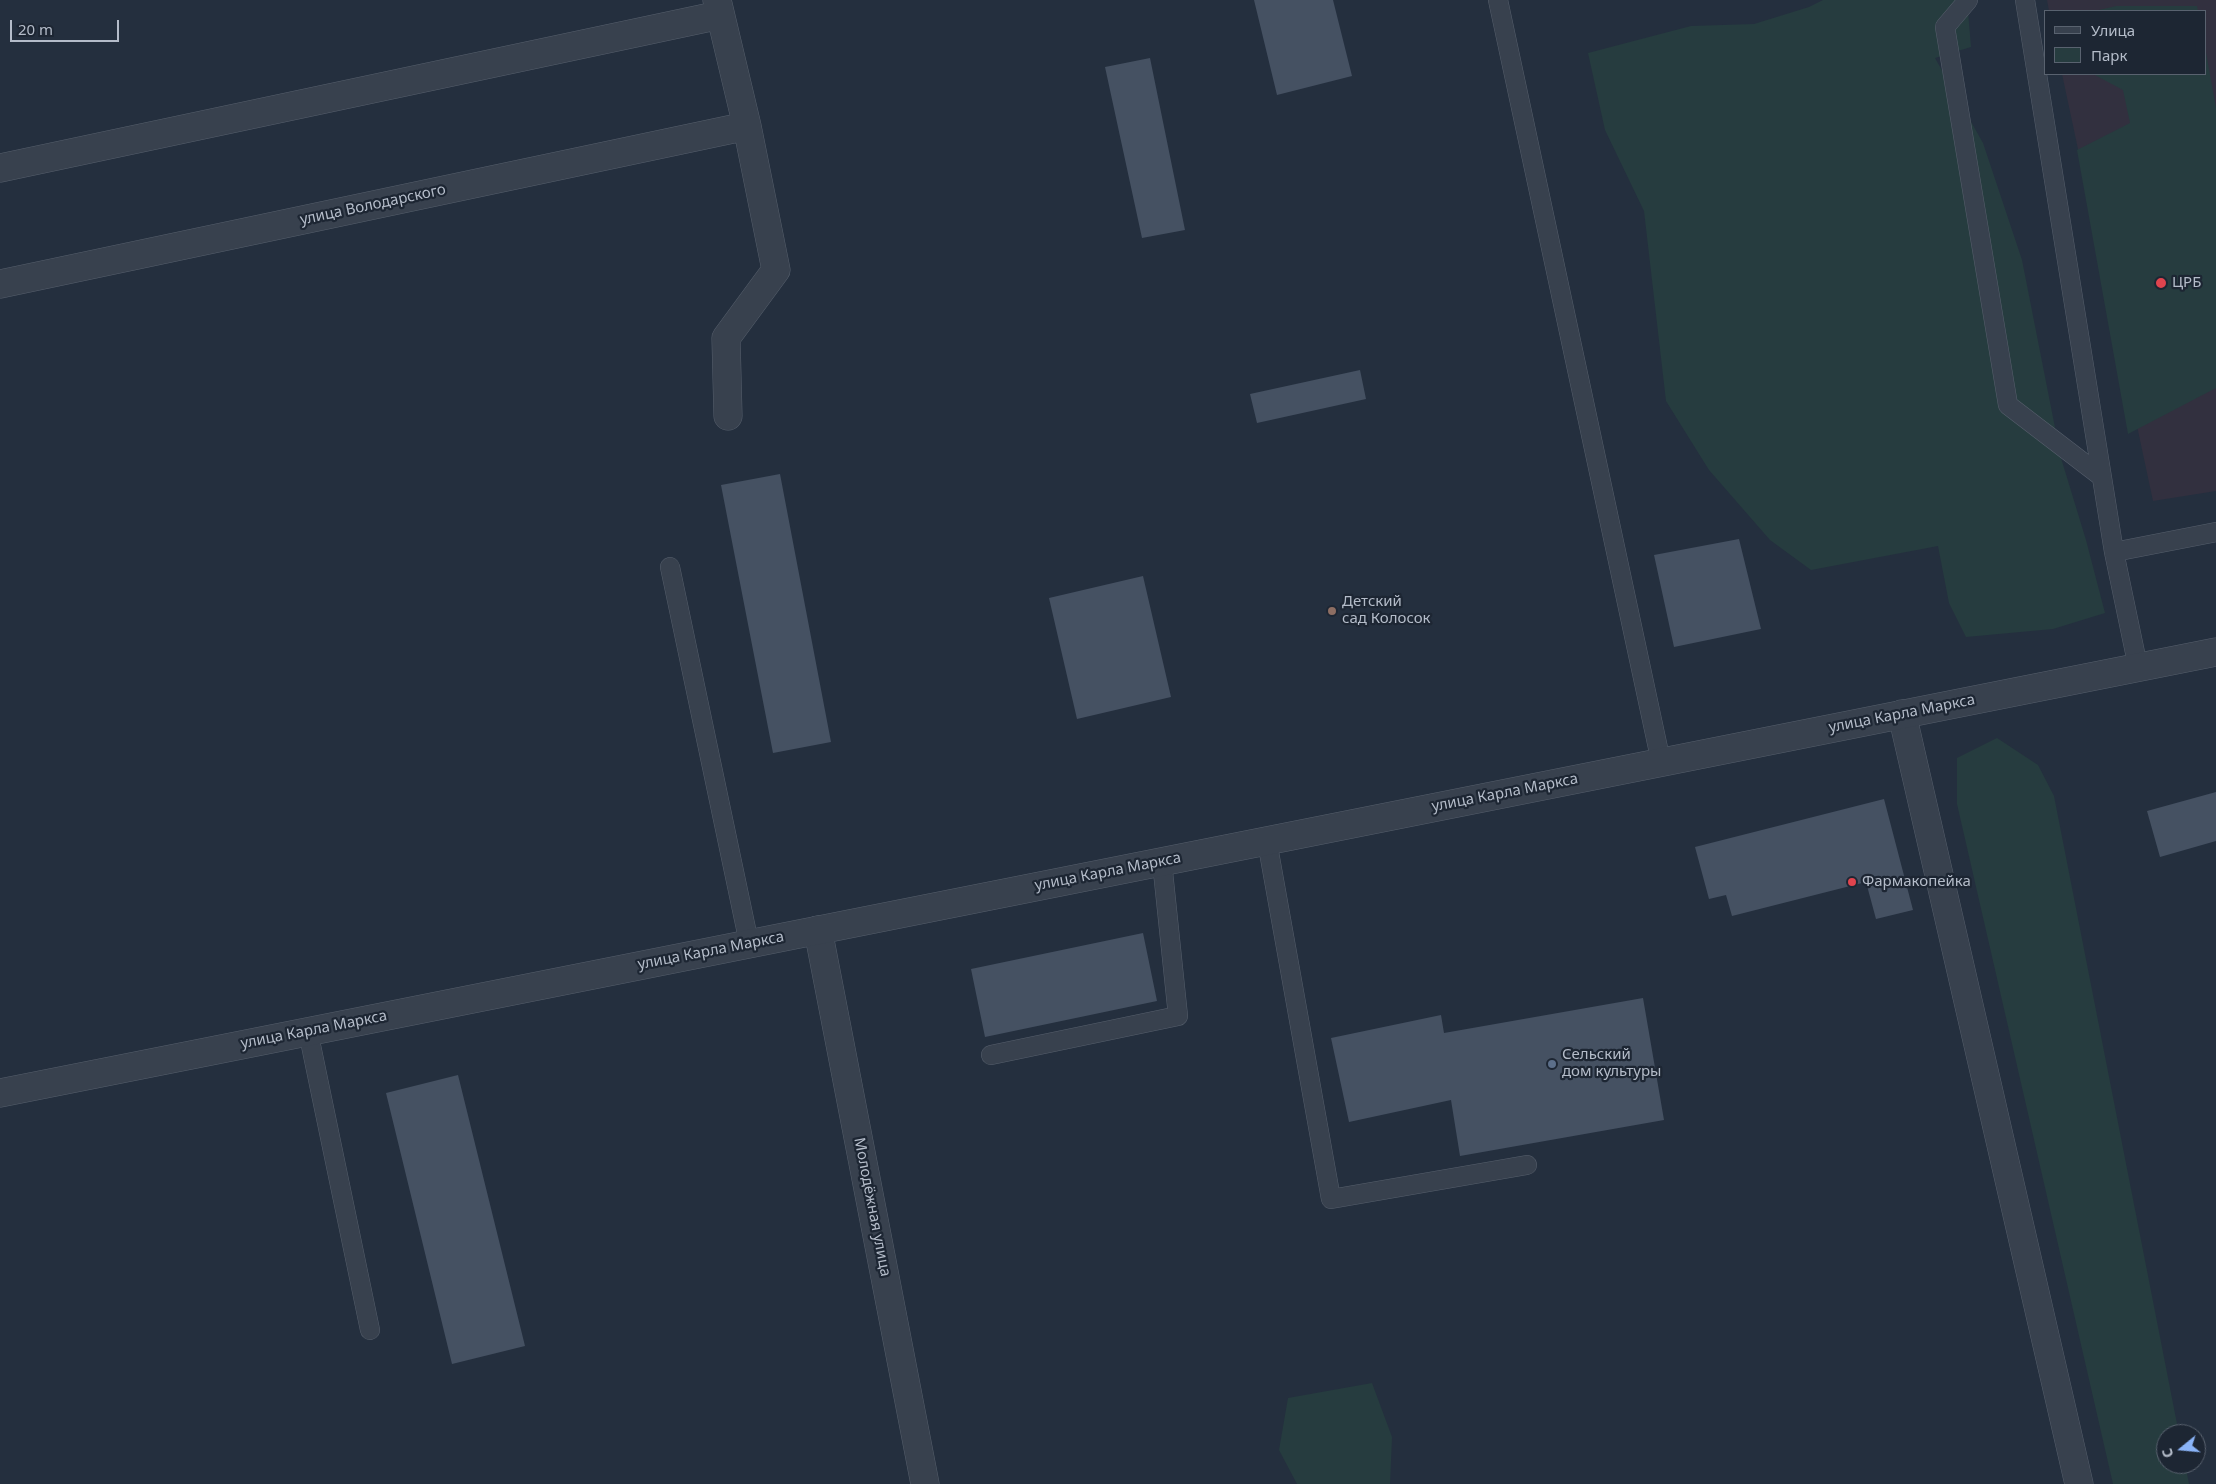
<!DOCTYPE html>
<html>
<head>
<meta charset="utf-8">
<style>
	body { margin:0 }
	#map { position:relative; width:2216px; height:1484px; overflow:hidden; background:#242f3e; font-family:"Noto Sans",sans-serif }
	canvas { display:block }
	.legend { position:absolute; left:2044px; top:10px; width:162px; height:65px; box-sizing:border-box; background:#1d2633; border:1px solid #59626f; margin:0; padding:6px 9px; list-style:none; font-size:15px; color:#b4bcc9 }
	.legend li { display:flex; align-items:center; gap:10px; height:25px }
	.legend b { width:25px; border:1px solid #59626f }
	.north { position:absolute; left:2156px; top:1424px; width:50px; height:50px; box-sizing:border-box; background:#1d2633; border:1px solid #59626f; border-radius:50%; rotate:253deg; font-size:14px; font-weight:700; line-height:20px; text-align:center; color:#b4bcc9 }
	.north::after { content:''; display:block; margin:auto; width:18px; height:22px; background:#8ab4f8; clip-path:polygon(50% 0,100% 100%,50% 72%,0 100%) }
	.scale { position:absolute; left:10px; top:20px; width:109px; height:22px; box-sizing:border-box; border:2px solid #b4bcc9; border-top:0; padding-left:6px; font-size:15px; line-height:18px; white-space:nowrap; color:#b4bcc9; -webkit-text-stroke:4px #1d2633; paint-order:stroke }
</style>
</head>
<body>
<div id="map">
<canvas width="2216" height="1484"></canvas>
<ul class="legend">
<li><b style="height:6px;background:#38414e"></b>Улица</li>
<li><b style="height:14px;background:#263c3f"></b>Парк</li>
</ul>
<div class="north">С</div>
<div class="scale">20 m</div>
</div>
<script>
const ctx = document.querySelector('canvas').getContext('2d');
ctx.lineJoin = 'round';
function fill(path, color) { ctx.fillStyle = color; ctx.fill(path, 'evenodd'); }
function strokePath(path, color, width, dash) { ctx.strokeStyle = color; ctx.lineWidth = width; ctx.lineCap = dash ? 'butt' : 'round'; ctx.setLineDash(dash || []); ctx.stroke(path); }
function drawText(font, color, halo, rows, align = 'center') {
  ctx.font = font + ' "Noto Sans",sans-serif'; ctx.lineWidth = 4.5; ctx.setLineDash([]); ctx.textBaseline = 'middle'; ctx.strokeStyle = halo; ctx.fillStyle = color; for (const [text, x, y, turn = 0] of rows) {
    ctx.save(); ctx.translate(x, y); ctx.rotate((+turn || 0) * Math.PI / 180); ctx.textAlign = isNaN(turn) ? turn : align; if (halo) ctx.strokeText(text, 0, 0); ctx.fillText(text, 0, 0); ctx.restore();
  }
}
fill(new Path2D(`
	M 2047,0 L 2216,0 L 2216,491 L 2153,501 L 2062,74 L 2205,74 L 2205,11 L 2049,11 Z`), '#32303f');
fill(new Path2D(`
	M 1823,0 L 1967,0 L 1971,47 L 1935,58 L 1983,143 L 2022,260 L 2061,458 L 2086,540 L 2105,613 L 2053,629 L 1966,637 L 1949,603 L 1938,546 L 1811,570 L 1770,540 L 1709,470 L 1666,401 L 1644,211 L 1605,130 L 1588,53 L 1691,26 L 1754,24 L 1809,7 Z
	M 2116,6 L 2197,6 L 2198,11 L 2095,11 Z
	M 2205,47 L 2216,108 L 2216,388 L 2128,434 L 2077,150 L 2130,123 L 2123,90 L 2093,74 L 2205,74 Z
	M 1997,738 L 2038,765 L 2054,796 L 2179,1434 L 2166,1434 L 2166,1464 L 2185,1464 L 2189,1484 L 2113,1484 L 1957,804 L 1957,758 Z
	M 1372,1383 L 1392,1437 L 1390,1484 L 1297,1484 L 1279,1450 L 1288,1398 Z`), '#263c3f');
fill(new Path2D(`
	M 1254,0 L 1333,0 L 1352,76 L 1277,95 Z
	M 1150,58 L 1185,230 L 1142,238 L 1105,67 Z
	M 1360,370 L 1366,399 L 1257,423 L 1250,394 Z
	M 780,474 L 831,742 L 773,753 L 721,485 Z
	M 1739,539 L 1761,629 L 1674,647 L 1654,555 Z
	M 1143,576 L 1171,697 L 1077,719 L 1049,598 Z
	M 2216,792 L 2216,841 L 2160,857 L 2147,811 Z
	M 1884,799 L 1913,910 L 1876,919 L 1866,882 L 1732,916 L 1726,895 L 1709,899 L 1695,847 Z
	M 1143,933 L 1157,1001 L 985,1037 L 971,969 Z
	M 1643,998 L 1664,1120 L 1460,1156 L 1451,1100 L 1349,1122 L 1331,1038 L 1441,1015 L 1444,1033 Z
	M 458,1075 L 525,1346 L 452,1364 L 386,1093 Z`), '#455162');
const service = new Path2D(`
	M 1498,0 L 1661,762
	M 1968,0 L 1945,27 L 2008,405 L 2102,477
	M 2025,0 L 2114,552 L 2138,667
	M 2114,552 L 2216,532
	M 670,567 L 749,943
	M 1267,841 L 1331,1199 L 1527,1165
	M 308,1031 L 370,1330
	M 991,1055 L 1178,1016 L 1162,862`);
const minor = new Path2D(`
	M 717,0 L 747,126 L 776,270 L 726,338 L 728,416
	M 0,168 L 720,15
	M 0,284 L 747,126
	M 1902,714 L 2079,1484
	M 818,930 L 925,1484`);
const tertiary = new Path2D(`
	M 0,1093 L 2216,652`);
strokePath(service, '#565f6c', 20);
strokePath(minor, '#565f6c', 29);
strokePath(tertiary, '#565f6c', 29);
strokePath(service, '#38414e', 19);
strokePath(minor, '#38414e', 28);
strokePath(tertiary, '#38414e', 28);
for (const [x, y, r, color] of [
	[2161,283,6,"#e0444e"],
	[1332,611,5,"#8d6e63"],
	[1852,882,5,"#e0444e"],
	[1552,1064,5,"#5c6f8a"]
]) { const dot = new Path2D(); dot.arc(x, y, r, 0, 2 * Math.PI); ctx.fillStyle = color; ctx.fill(dot); strokePath(dot, '#1d2633', 2); }
drawText('15px', '#b4bcc9', '#1d2633', [
	["улица Володарского",373,205,-12],
	["улица Карла Маркса",1902,714,-11],
	["улица Карла Маркса",1505,793,-11],
	["улица Карла Маркса",1108,872,-11],
	["улица Карла Маркса",711,951,-11],
	["улица Карла Маркса",314,1030,-11],
	["Молодёжная улица",872,1207,79]
]);
drawText('15px', '#b4bcc9', '#1d2633', [
	["ЦРБ",2172,283],
	["Детский",1342,602],
	["сад Колосок",1342,619],
	["Фармакопейка",1862,882],
	["Сельский",1562,1055],
	["дом культуры",1562,1072]
], 'left');
</script>
</body>
</html>
